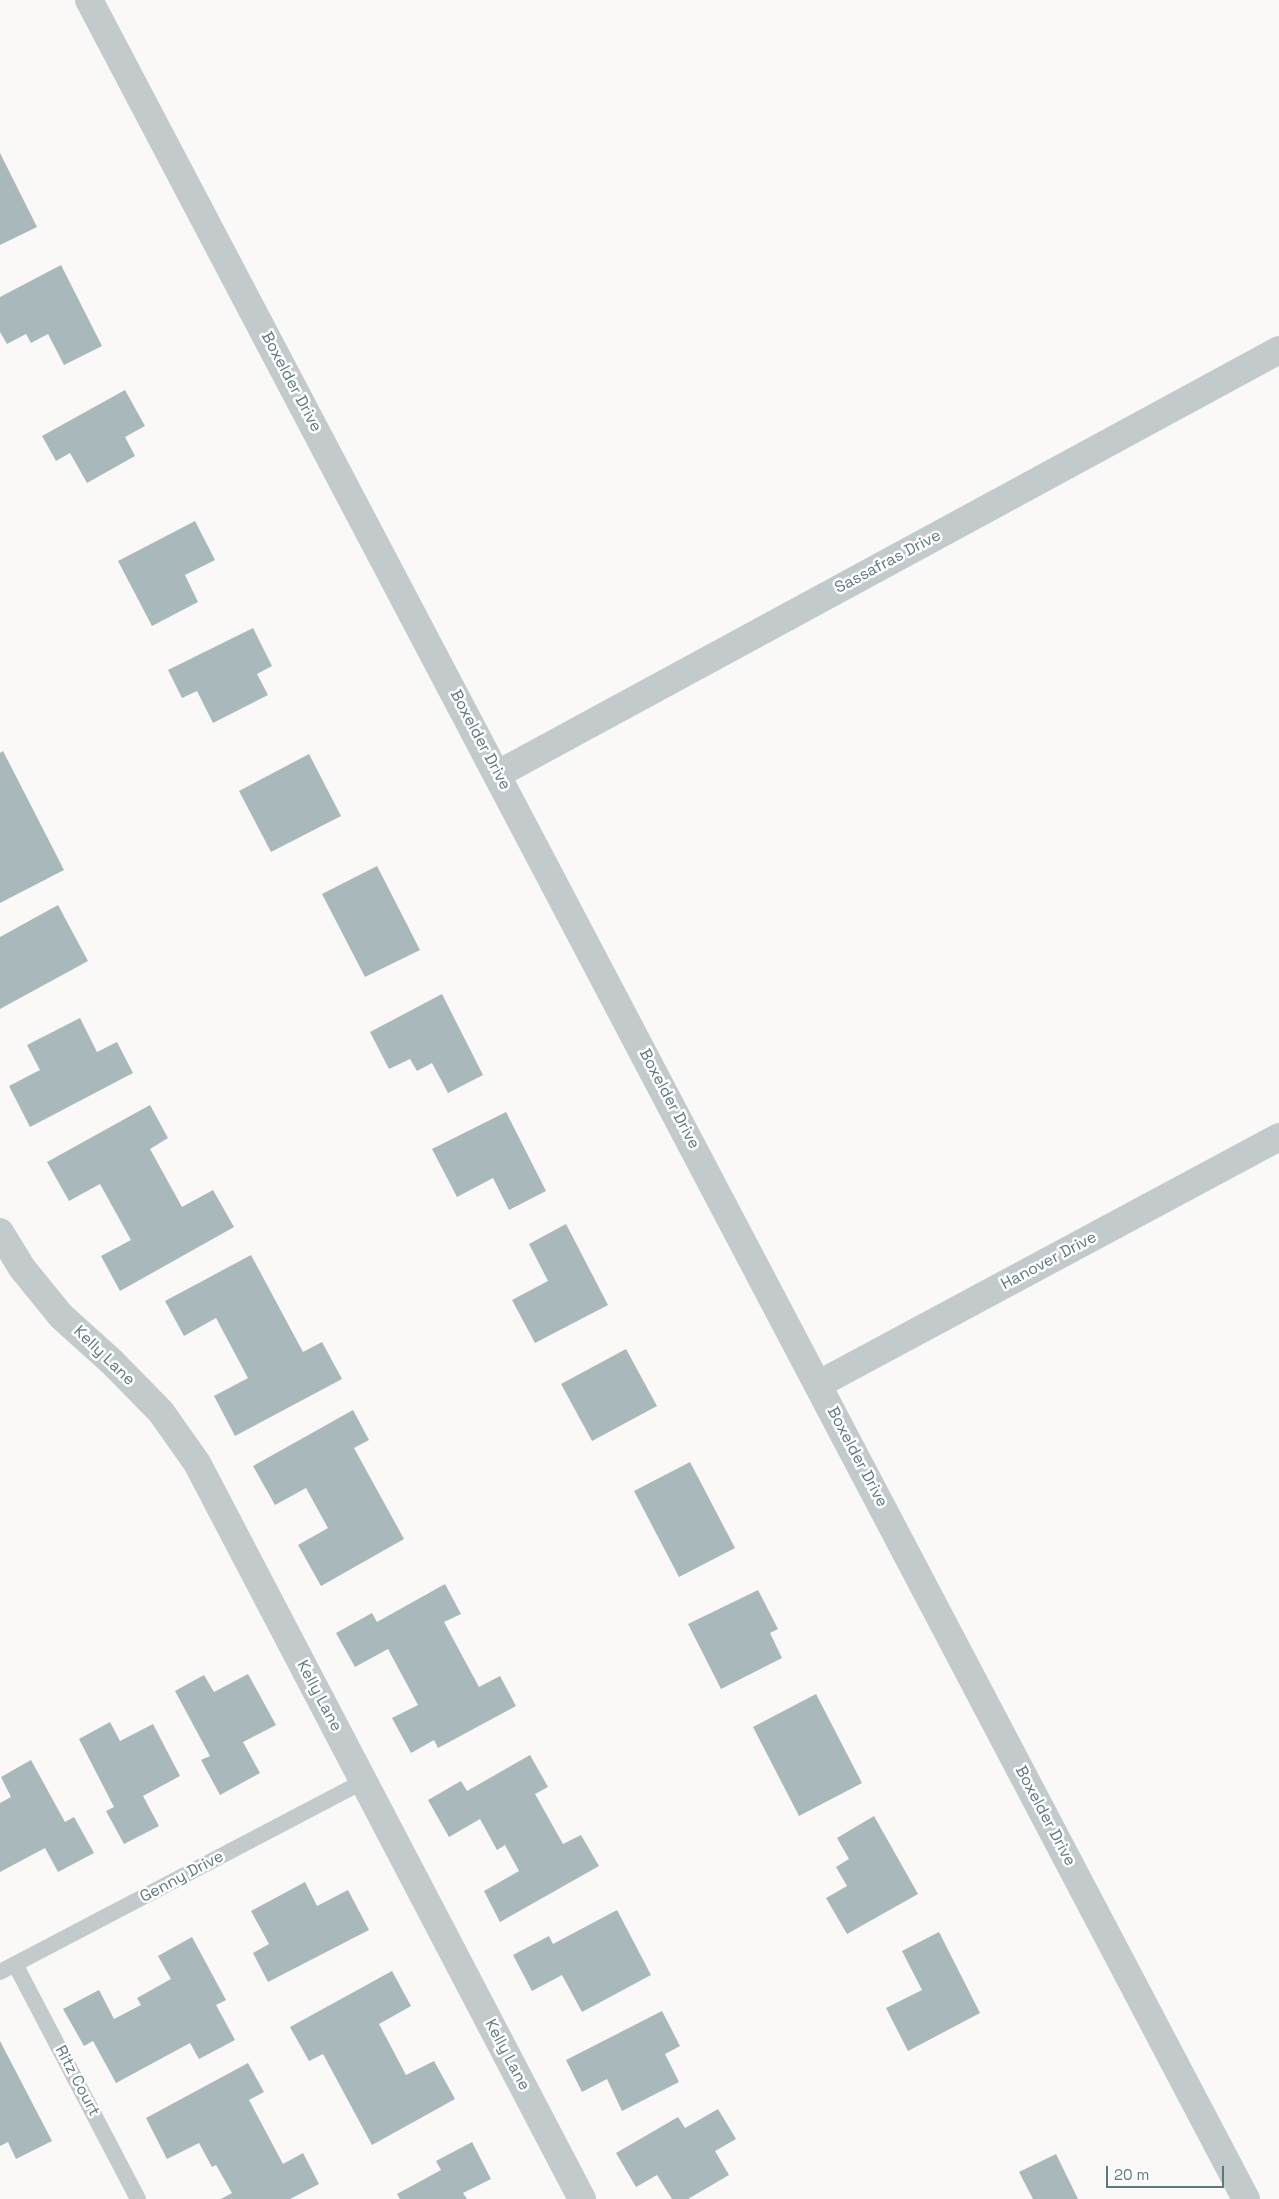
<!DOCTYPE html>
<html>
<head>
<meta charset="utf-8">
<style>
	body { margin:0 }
	#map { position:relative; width:1279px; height:2199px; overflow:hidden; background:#faf9f8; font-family:"Space Grotesk",sans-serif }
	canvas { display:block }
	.scale { position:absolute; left:1106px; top:2166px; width:118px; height:22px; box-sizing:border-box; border:2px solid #5e7880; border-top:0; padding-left:6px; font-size:15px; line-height:18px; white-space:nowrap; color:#5e7880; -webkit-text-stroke:4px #fff; paint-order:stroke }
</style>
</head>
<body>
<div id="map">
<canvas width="1279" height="2199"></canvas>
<div class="scale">20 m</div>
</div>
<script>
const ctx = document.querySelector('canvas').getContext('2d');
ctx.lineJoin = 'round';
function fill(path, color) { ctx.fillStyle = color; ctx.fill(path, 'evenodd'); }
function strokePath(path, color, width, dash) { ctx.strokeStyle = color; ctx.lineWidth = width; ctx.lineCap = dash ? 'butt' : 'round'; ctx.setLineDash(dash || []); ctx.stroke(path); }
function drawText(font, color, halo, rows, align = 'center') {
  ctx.font = font + ' "Space Grotesk",sans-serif'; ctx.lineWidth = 5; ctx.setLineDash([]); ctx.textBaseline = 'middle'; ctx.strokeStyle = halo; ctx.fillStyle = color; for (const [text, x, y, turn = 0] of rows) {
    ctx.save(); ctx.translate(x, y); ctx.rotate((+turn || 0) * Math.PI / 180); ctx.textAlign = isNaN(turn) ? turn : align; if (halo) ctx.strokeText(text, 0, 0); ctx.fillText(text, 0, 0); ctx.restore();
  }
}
fill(new Path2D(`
	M 0,153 L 37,227 L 0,245 Z
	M 61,265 L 102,346 L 64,365 L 48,334 L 31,343 L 26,334 L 7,344 L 0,332 L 0,297 Z
	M 125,390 L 145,426 L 125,437 L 135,456 L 87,483 L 70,453 L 56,461 L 42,436 Z
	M 195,521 L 215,560 L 185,575 L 198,602 L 152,626 L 118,561 Z
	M 253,628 L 272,666 L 257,674 L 268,695 L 213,723 L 197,691 L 182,698 L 168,670 Z
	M 3,751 L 64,870 L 0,903 L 0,753 Z
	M 309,754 L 341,816 L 271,852 L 239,791 Z
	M 377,866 L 420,950 L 365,977 L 322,894 Z
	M 58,905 L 88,961 L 0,1009 L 0,937 Z
	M 442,994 L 483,1075 L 448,1093 L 432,1063 L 417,1071 L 410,1059 L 389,1069 L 370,1032 Z
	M 80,1018 L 97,1052 L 117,1042 L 133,1073 L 30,1127 L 9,1086 L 40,1070 L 27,1045 Z
	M 150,1105 L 168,1138 L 150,1149 L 182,1207 L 213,1190 L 234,1227 L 120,1291 L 101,1256 L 131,1240 L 100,1184 L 69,1201 L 47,1162 Z
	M 506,1112 L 546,1191 L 509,1210 L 493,1178 L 457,1197 L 432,1149 Z
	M 566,1224 L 608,1305 L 535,1343 L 512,1300 L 548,1281 L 529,1244 Z
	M 251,1255 L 303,1352 L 322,1342 L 342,1379 L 235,1436 L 214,1396 L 248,1378 L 216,1318 L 184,1336 L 165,1301 Z
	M 626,1349 L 657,1406 L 592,1441 L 561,1384 Z
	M 353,1410 L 369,1440 L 354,1448 L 404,1539 L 321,1586 L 298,1545 L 328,1528 L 306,1488 L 275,1505 L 253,1466 Z
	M 690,1462 L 735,1548 L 679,1577 L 634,1491 Z
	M 445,1584 L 461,1614 L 444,1622 L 479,1687 L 500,1676 L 516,1706 L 438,1748 L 434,1740 L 411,1753 L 392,1718 L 418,1705 L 388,1649 L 355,1667 L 336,1633 L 372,1613 L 377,1622 Z
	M 758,1590 L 778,1629 L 770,1633 L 782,1658 L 721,1689 L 688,1624 Z
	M 248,1674 L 276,1725 L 243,1742 L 260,1773 L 220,1795 L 201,1760 L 210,1756 L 175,1691 L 204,1675 L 214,1692 Z
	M 816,1694 L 862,1783 L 799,1816 L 753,1727 Z
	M 110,1722 L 120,1741 L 153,1724 L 180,1776 L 143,1796 L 159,1826 L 124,1844 L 106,1811 L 114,1807 L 79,1739 Z
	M 530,1755 L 548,1787 L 535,1794 L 563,1844 L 581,1835 L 599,1866 L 500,1922 L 484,1891 L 519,1871 L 505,1845 L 497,1850 L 480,1819 L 449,1837 L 428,1800 L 461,1781 L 467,1791 Z
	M 31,1760 L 65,1822 L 74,1817 L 94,1853 L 58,1872 L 45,1848 L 0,1872 L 0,1803 L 11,1797 L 1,1777 Z
	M 874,1816 L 918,1894 L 847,1934 L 826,1898 L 847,1886 L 836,1867 L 849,1859 L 837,1838 Z
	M 305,1882 L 317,1906 L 348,1890 L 369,1930 L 268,1982 L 253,1953 L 269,1944 L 251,1911 Z
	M 617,1910 L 651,1975 L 582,2012 L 562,1975 L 532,1991 L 513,1955 L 549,1936 L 553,1944 Z
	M 939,1932 L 980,2013 L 908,2051 L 886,2008 L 922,1990 L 902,1951 Z
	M 192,1937 L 226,2000 L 216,2005 L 235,2040 L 199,2059 L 190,2043 L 116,2083 L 93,2041 L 84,2046 L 63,2009 L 99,1990 L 114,2019 L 141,2005 L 137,1998 L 171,1979 L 158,1956 Z
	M 392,1971 L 411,2006 L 379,2024 L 406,2075 L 434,2061 L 455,2099 L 372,2145 L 323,2054 L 309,2061 L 290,2027 Z
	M 662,2011 L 680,2046 L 665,2054 L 679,2082 L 622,2111 L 607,2079 L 582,2092 L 566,2060 Z
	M 0,2041 L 52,2141 L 16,2159 L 8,2142 L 0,2146 Z
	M 248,2063 L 264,2092 L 249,2100 L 283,2164 L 303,2153 L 319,2184 L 290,2199 L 221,2199 L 232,2193 L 216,2165 L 212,2167 L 199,2143 L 167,2159 L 146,2118 Z
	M 718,2109 L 736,2139 L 715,2151 L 729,2175 L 688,2199 L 672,2199 L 657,2175 L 636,2187 L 616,2153 L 678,2117 L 685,2128 Z
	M 472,2142 L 491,2179 L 463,2193 L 467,2199 L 400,2199 L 397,2194 L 441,2170 L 436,2161 Z
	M 1056,2154 L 1078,2199 L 1033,2199 L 1019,2172 Z`), '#a9b8bb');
strokePath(new Path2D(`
	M 15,1964 L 138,2199
	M 0,1972 L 364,1781`), '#c2cacc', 16);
strokePath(new Path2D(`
	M 89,0 L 1246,2199
	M 498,774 L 1279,350
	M 0,1232 L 22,1268 L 61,1316 L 112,1362 L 161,1412 L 197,1463 L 582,2199
	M 819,1384 L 1279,1137`), '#c2cacc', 28);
drawText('16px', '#5e7880', '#fff', [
	["Boxelder Drive",291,382,62],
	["Sassafras Drive",888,562,-28],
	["Boxelder Drive",480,740,62],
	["Boxelder Drive",669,1099,62],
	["Hanover Drive",1049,1261,-28],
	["Kelly Lane",104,1356,44],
	["Boxelder Drive",857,1457,62],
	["Kelly Lane",319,1696,62],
	["Boxelder Drive",1045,1816,62],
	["Genny Drive",182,1877,-28],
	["Kelly Lane",507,2055,62],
	["Ritz Court",77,2081,62]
]);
</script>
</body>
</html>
